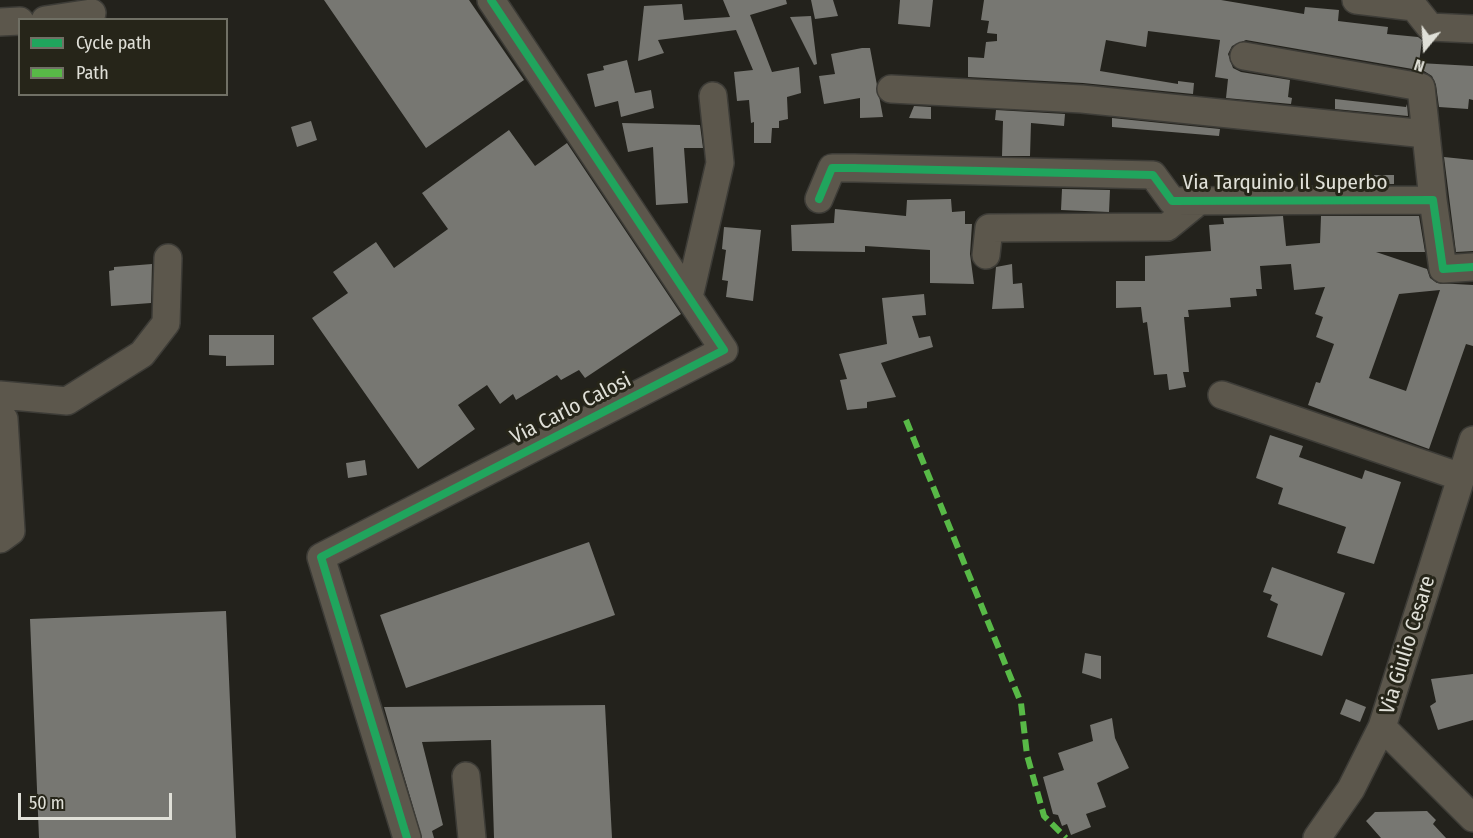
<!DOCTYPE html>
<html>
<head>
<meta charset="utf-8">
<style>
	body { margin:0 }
	#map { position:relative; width:1473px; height:838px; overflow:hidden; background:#23221c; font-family:"Fira Sans Condensed",sans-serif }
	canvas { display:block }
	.legend { position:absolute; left:18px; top:18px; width:210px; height:78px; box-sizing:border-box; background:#262519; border:2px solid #707065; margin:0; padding:8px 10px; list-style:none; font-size:18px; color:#e0e0d8 }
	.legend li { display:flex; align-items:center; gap:12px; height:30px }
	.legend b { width:30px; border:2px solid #707065 }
	.north { position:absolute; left:1395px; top:18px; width:60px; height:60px; -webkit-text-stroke:4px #262519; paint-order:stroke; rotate:198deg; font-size:16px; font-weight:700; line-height:24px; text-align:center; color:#e0e0d8 }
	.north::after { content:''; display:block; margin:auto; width:21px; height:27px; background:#e0e0d8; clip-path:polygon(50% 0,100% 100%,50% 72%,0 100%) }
	.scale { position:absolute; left:18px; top:793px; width:154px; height:27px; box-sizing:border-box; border:3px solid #e0e0d8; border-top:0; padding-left:8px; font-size:18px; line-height:21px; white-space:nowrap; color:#e0e0d8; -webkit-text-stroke:4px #262519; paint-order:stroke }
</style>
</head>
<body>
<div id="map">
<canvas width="1473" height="838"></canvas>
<ul class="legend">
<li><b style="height:8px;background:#20a55d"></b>Cycle path</li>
<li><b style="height:8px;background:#58b947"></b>Path</li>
</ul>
<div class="north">N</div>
<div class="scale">50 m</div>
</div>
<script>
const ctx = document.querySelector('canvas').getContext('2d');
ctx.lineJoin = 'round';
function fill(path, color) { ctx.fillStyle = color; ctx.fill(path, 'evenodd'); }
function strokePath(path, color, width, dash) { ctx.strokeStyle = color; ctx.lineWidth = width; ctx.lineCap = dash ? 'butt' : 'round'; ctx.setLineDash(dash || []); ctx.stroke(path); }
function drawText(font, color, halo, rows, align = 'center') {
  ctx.font = font + ' "Fira Sans Condensed",sans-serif'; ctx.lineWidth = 6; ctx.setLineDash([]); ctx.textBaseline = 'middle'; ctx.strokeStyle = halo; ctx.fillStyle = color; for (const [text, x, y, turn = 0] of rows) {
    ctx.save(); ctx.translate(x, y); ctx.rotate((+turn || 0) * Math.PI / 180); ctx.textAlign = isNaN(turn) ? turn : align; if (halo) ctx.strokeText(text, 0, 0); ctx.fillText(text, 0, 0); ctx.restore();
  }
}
fill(new Path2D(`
	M 324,0 L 469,0 L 524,80 L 426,148 Z
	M 723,0 L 786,0 L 787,4 L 750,15 L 772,72 L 799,67 L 801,93 L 787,97 L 788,119 L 779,121 L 779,128 L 772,128 L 771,143 L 754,143 L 754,122 L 751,123 L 749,100 L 737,101 L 734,72 L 753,70 L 736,30 L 658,40 L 664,53 L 638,61 L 644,6 L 682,4 L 684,20 L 730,17 Z
	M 811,0 L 833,0 L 838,16 L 815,19 Z
	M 900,0 L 933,0 L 930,27 L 898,24 Z
	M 984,0 L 1221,0 L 1304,14 L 1305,7 L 1339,10 L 1338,21 L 1388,27 L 1387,34 L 1418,37 L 1422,40 L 1419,63 L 1473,66 L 1473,100 L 1469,99 L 1468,109 L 1439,107 L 1436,85 L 1432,76 L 1424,71 L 1246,40 L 1232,46 L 1228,54 L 1233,68 L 1241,72 L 1290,80 L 1288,97 L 1292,98 L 1291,104 L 1226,98 L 1228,79 L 1215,77 L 1220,40 L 1148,31 L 1146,47 L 1106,40 L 1100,71 L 1178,84 L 1178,81 L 1194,83 L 1193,94 L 1083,83 L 968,77 L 968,57 L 984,58 L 986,42 L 997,41 L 997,34 L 987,33 L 989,21 L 981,20 Z
	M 811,16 L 817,64 L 814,65 L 790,17 Z
	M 862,48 L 870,48 L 883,117 L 860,118 L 860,98 L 824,104 L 819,76 L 835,74 L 831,54 Z
	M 627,60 L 635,93 L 651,90 L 654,108 L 621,117 L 618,101 L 595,107 L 587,74 L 604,70 L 603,66 Z
	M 1335,99 L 1406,107 L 1407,104 L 1408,116 L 1335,109 Z
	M 914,106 L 931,107 L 931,119 L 909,118 Z
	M 996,110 L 1065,114 L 1064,126 L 1031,123 L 1030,156 L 1002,156 L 1003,121 L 995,120 Z
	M 1112,118 L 1220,129 L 1219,136 L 1112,127 Z
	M 311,121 L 317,140 L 297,147 L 291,127 Z
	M 622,123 L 700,125 L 703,148 L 684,148 L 688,203 L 656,205 L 653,147 L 628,152 Z
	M 509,130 L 535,166 L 567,143 L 681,314 L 585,378 L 579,370 L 561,380 L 557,375 L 516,400 L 513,394 L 500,404 L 487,385 L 458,405 L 475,429 L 418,469 L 312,318 L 348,293 L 333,272 L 376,242 L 394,268 L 448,229 L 422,193 Z
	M 1444,157 L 1473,160 L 1473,251 L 1456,252 Z
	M 1374,175 L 1394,175 L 1394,184 L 1322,185 L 1322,179 L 1374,179 Z
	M 1062,189 L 1110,190 L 1109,212 L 1061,210 Z
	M 951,199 L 952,212 L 965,211 L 965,224 L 972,224 L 970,254 L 974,284 L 930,283 L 930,250 L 865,246 L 865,252 L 792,251 L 791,225 L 834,223 L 835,209 L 906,216 L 907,200 Z
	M 1283,216 L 1286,246 L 1320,243 L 1321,216 L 1419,216 L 1425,252 L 1376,252 L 1427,269 L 1430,278 L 1437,283 L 1473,285 L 1473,346 L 1466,344 L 1429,449 L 1308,405 L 1316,382 L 1320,383 L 1334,344 L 1316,337 L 1323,317 L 1315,314 L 1325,287 L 1294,290 L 1291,264 L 1260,266 L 1262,289 L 1256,289 L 1257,296 L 1230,298 L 1231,307 L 1188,310 L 1189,317 L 1184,317 L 1189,372 L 1183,372 L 1186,387 L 1169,390 L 1167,374 L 1154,375 L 1147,322 L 1143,323 L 1141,307 L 1116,308 L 1116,281 L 1145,281 L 1145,256 L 1211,251 L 1209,225 L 1224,224 L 1223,218 ZM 1440,290 L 1406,391 L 1369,378 L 1399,294 Z
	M 724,227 L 761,230 L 753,301 L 726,297 L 728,281 L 722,280 L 726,250 L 722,249 Z
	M 152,264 L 151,303 L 111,306 L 109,271 L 114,270 L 114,267 Z
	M 1012,264 L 1013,284 L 1022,283 L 1024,308 L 992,309 L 996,267 Z
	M 924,294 L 926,315 L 912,316 L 919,338 L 930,336 L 933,347 L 881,363 L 896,397 L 867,402 L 867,408 L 847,410 L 840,380 L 847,379 L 839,354 L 887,344 L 882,298 Z
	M 209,335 L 274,335 L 274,365 L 226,366 L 226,356 L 209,355 Z
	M 1270,435 L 1303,446 L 1299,457 L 1362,479 L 1365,470 L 1401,482 L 1374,564 L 1337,553 L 1346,527 L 1278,504 L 1283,488 L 1256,478 Z
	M 365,460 L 367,475 L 348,478 L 346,463 Z
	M 589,542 L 615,615 L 406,688 L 380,615 Z
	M 1272,567 L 1345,593 L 1322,656 L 1267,637 L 1278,604 L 1270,600 L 1272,595 L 1263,592 Z
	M 226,611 L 236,838 L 39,838 L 30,619 Z
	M 1085,653 L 1101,656 L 1101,679 L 1082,673 Z
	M 1473,674 L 1473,720 L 1438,730 L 1430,706 L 1436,702 L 1431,679 Z
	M 1346,699 L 1366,707 L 1360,722 L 1340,714 Z
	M 605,705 L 612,838 L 494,838 L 491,740 L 422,742 L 443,825 L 432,831 L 434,838 L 422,838 L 384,707 Z
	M 1112,718 L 1115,738 L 1129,768 L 1097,783 L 1106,807 L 1086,814 L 1091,827 L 1071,835 L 1067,824 L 1062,826 L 1058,815 L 1053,814 L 1043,777 L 1064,770 L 1058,753 L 1093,741 L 1090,725 Z
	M 1427,811 L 1436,820 L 1433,824 L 1446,838 L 1381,838 L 1366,821 L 1375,812 Z`), '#777772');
const minor = new Path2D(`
	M 1356,0 L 1414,7 L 1430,27 L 1473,29
	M 45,20 L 92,13
	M 0,22 L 20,21
	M 1244,56 L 1421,87 L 1433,200
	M 891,89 L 1082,99 L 1426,134
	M 819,199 L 832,168 L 854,168 L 1153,175 L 1172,201 L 1433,200 L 1443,269 L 1473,267
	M 986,255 L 989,228 L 1167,227 L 1199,201
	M 689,297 L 720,163 L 713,96
	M 0,395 L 67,401 L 142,354 L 166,323 L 168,258
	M 1222,395 L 1461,477
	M 0,420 L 4,419 L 11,531 L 0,539
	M 1382,727 L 1473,818
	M 466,776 L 472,838
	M 407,838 L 321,557 L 724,350 L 491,0
	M 1317,838 L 1351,789 L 1382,727 L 1473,440`);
strokePath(minor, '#3d3c37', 30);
strokePath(minor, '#5c574c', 27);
strokePath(new Path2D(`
	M 906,420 L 1021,703 L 1027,755 L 1044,816 L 1066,838`), '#58b947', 6, [12, 6]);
strokePath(new Path2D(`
	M 819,199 L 832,168 L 854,168 L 1153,175 L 1172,201 L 1433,200 L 1443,269 L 1473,267
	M 407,838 L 321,557 L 724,350 L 491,0`), '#20a55d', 8);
drawText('21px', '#e0e0d8', '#262519', [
	["Via Tarquinio il Superbo",1285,183],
	["Via Carlo Calosi",571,409,-27],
	["Via Giulio Cesare",1408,645,-73]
]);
</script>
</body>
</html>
